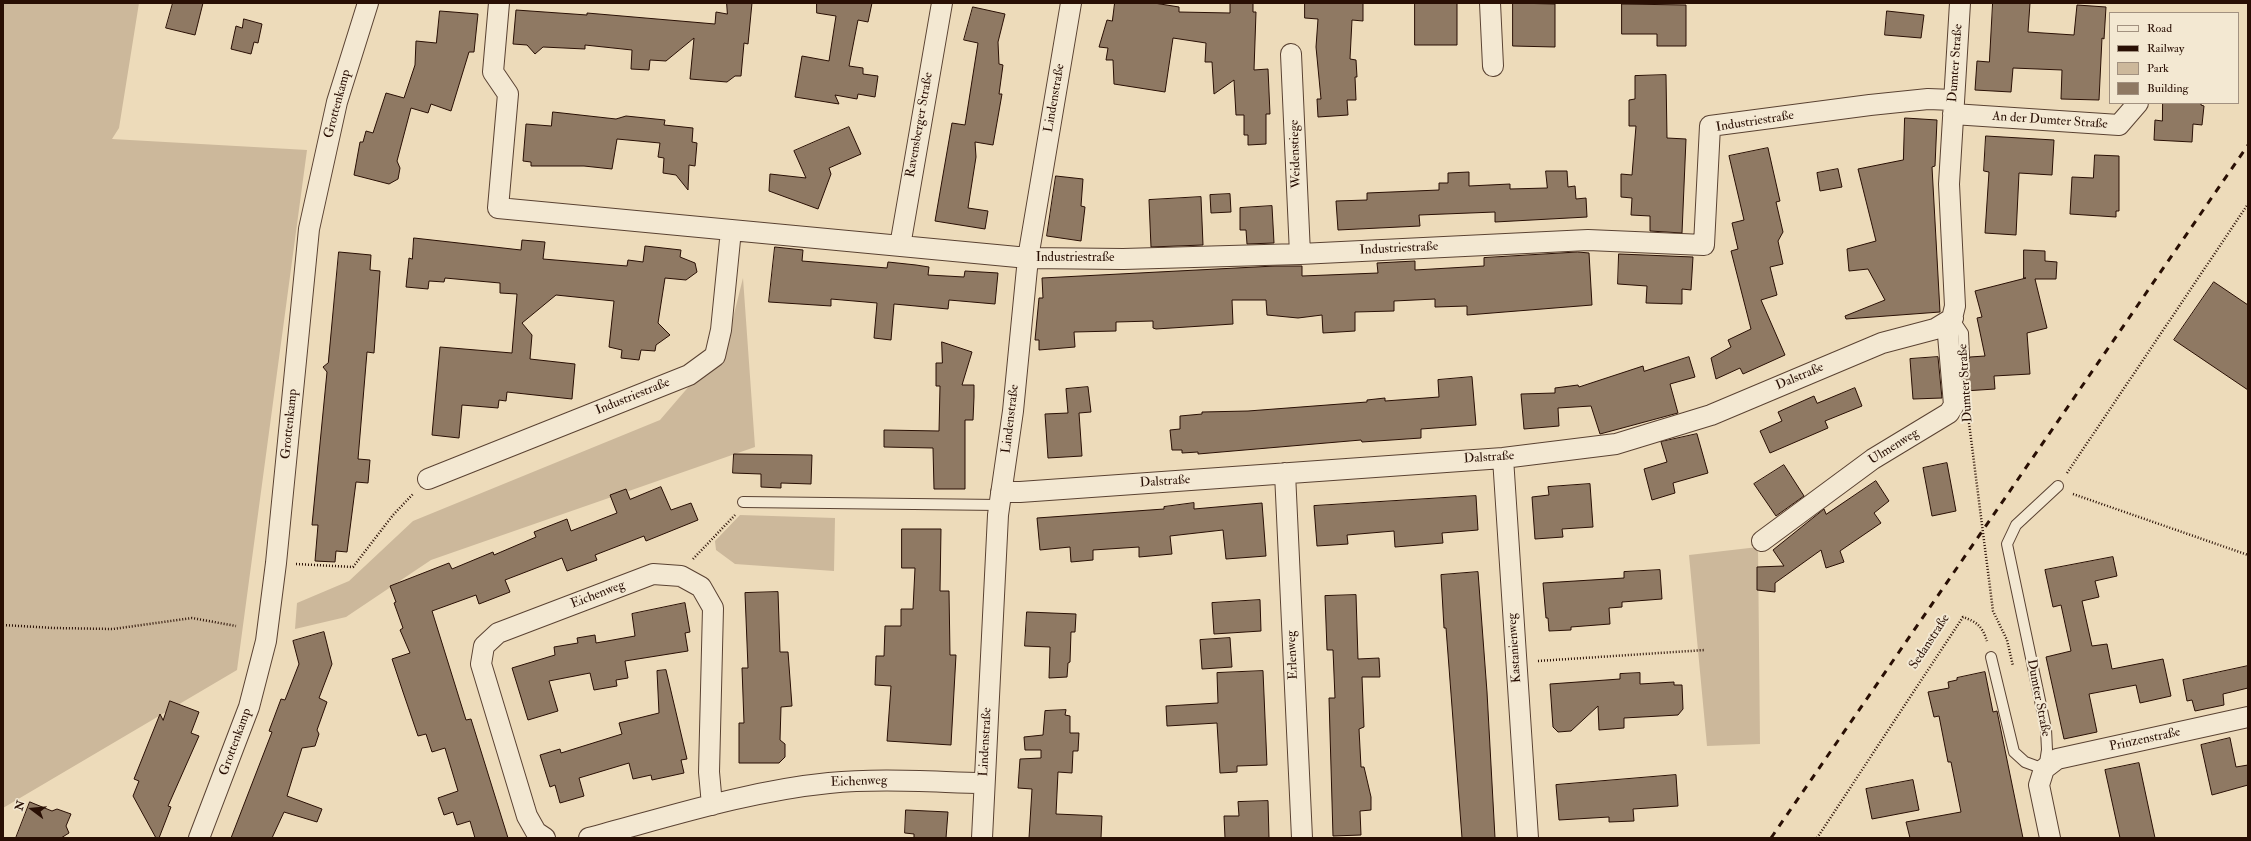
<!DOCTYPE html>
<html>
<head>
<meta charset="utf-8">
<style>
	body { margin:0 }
	#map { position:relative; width:2251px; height:841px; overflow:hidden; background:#eddbba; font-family:"IM FELL Double Pica",serif }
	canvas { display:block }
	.frame { position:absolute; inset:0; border:4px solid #290f04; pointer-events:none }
	.legend { position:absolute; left:2109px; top:12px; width:130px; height:92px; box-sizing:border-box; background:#f3e8d2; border:1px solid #a29180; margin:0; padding:5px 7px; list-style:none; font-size:12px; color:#290f04 }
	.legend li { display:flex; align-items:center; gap:8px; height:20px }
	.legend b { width:20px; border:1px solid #a29180 }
	.north { position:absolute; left:12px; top:789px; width:40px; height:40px; -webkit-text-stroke:3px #f3e8d2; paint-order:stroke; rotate:286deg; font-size:11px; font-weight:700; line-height:16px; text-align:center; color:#290f04 }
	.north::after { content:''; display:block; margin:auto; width:14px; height:18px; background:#290f04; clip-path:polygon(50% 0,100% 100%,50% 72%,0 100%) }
</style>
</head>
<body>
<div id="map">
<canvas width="2251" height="841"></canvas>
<div class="frame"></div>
<ul class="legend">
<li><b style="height:5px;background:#f3e8d2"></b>Road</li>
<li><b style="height:5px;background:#290f04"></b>Railway</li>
<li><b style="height:11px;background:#ccb89b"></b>Park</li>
<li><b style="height:11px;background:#8f7963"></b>Building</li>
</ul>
<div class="north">N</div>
</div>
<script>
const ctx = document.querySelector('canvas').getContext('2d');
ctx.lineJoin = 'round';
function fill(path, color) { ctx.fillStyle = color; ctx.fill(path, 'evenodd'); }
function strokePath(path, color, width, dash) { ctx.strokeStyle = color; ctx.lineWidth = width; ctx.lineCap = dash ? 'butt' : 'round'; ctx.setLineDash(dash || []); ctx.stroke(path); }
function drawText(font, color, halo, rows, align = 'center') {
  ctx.font = font + ' "IM FELL Double Pica",serif'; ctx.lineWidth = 4; ctx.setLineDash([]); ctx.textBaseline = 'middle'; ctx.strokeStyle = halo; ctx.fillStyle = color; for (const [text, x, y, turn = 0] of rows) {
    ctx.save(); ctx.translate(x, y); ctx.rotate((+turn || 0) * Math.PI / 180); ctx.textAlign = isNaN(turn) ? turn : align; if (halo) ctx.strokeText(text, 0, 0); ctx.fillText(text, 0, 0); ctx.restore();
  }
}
fill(new Path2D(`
	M 3,3 L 139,3 L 119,128 L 112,139 L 307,150 L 237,670 L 3,808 Z
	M 743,278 L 755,447 L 431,560 L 346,617 L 295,629 L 297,603 L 349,581 L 413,521 L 660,420 L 715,356 L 730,330 Z
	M 740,515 L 835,518 L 834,571 L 735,564 L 716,550 L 715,541 Z
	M 1758,547 L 1760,744 L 1707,746 L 1689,555 Z`), '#ccb89b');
const building = new Path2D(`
	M 173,3 L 203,3 L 195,35 L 166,28 Z
	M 727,3 L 752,3 L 748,44 L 744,43 L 741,76 L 735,76 L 727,82 L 690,79 L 694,38 L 666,61 L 650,60 L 649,70 L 631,69 L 632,50 L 585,45 L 585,49 L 543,47 L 535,54 L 527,45 L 513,44 L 516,10 L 587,15 L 587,13 L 715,24 L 716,12 L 727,14 Z
	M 817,3 L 872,3 L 868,22 L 858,20 L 849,66 L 863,68 L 863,74 L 878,76 L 875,97 L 858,94 L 857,99 L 835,95 L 839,104 L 795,97 L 802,56 L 829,61 L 836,16 L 817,13 Z
	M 1115,3 L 1154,3 L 1179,7 L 1179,12 L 1230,13 L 1230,3 L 1253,3 L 1253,12 L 1256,12 L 1254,70 L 1268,69 L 1270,114 L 1266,114 L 1266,144 L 1248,145 L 1248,135 L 1244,135 L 1244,115 L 1236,115 L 1234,80 L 1214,94 L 1212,62 L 1205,62 L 1206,43 L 1173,38 L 1165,92 L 1114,84 L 1113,60 L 1106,60 L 1108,48 L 1099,47 L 1107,20 L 1112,21 Z
	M 1305,3 L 1363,3 L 1363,21 L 1352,20 L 1350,59 L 1356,60 L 1357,77 L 1355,77 L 1356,100 L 1347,100 L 1348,115 L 1318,117 L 1317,99 L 1321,99 L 1316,47 L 1318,19 L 1305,18 Z
	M 1415,3 L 1457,3 L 1457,45 L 1415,45 Z
	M 1513,3 L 1555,4 L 1555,47 L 1513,46 Z
	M 1993,3 L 2030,3 L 2028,32 L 2074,35 L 2077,5 L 2106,7 L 2104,39 L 2102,38 L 2099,100 L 2061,99 L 2062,70 L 2013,68 L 2011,92 L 1975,90 L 1977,61 L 1989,62 Z
	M 1622,4 L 1686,5 L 1686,46 L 1657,46 L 1657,34 L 1622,34 Z
	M 973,7 L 1005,14 L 998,42 L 999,64 L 1003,65 L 999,94 L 1002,94 L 993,145 L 975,142 L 976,157 L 968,208 L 988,211 L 985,229 L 935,221 L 952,123 L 965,125 L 978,43 L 964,40 Z
	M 440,11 L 478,14 L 474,52 L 469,52 L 451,111 L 431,104 L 428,113 L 411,108 L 397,161 L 400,168 L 398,179 L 389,184 L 354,175 L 360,142 L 363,142 L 366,131 L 373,133 L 386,93 L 404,98 L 415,65 L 416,41 L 436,43 Z
	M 1887,11 L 1924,15 L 1921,38 L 1885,35 Z
	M 244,19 L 262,24 L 258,43 L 254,42 L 251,54 L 231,49 L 236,26 L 242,28 Z
	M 1666,75 L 1667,138 L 1686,139 L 1682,233 L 1650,231 L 1650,216 L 1631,215 L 1632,198 L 1621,197 L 1621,174 L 1632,175 L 1636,126 L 1629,126 L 1629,100 L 1635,99 L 1635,76 Z
	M 2163,103 L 2201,103 L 2201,105 L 2204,106 L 2202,125 L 2193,124 L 2192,142 L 2154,140 L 2155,120 L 2162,121 Z
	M 553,112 L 616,119 L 626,116 L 665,120 L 664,125 L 693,128 L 692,142 L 697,143 L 695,166 L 689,165 L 688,190 L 676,175 L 663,173 L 664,158 L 658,157 L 660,143 L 617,139 L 612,169 L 584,166 L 531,166 L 531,162 L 523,161 L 526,124 L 551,126 Z
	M 1905,118 L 1937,120 L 1935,166 L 1932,167 L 1940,312 L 1846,319 L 1845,316 L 1885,300 L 1868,269 L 1849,271 L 1847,249 L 1876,241 L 1858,169 L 1903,160 Z
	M 849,127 L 861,154 L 829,168 L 831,174 L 818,209 L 769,191 L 770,174 L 806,178 L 794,151 Z
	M 1986,136 L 2054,140 L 2052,175 L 2019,173 L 2016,235 L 1985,233 L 1989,172 L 1984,171 Z
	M 1768,148 L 1780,201 L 1776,202 L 1783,232 L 1778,241 L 1783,264 L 1770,267 L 1777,295 L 1761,300 L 1785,355 L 1743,374 L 1740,368 L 1716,379 L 1711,358 L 1731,347 L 1728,340 L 1751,329 L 1731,251 L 1738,249 L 1732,223 L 1744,220 L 1729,156 Z
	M 2095,155 L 2119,156 L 2119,211 L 2116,211 L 2116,217 L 2070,214 L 2072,177 L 2093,178 Z
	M 1838,169 L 1842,187 L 1820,191 L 1817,173 Z
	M 1546,171 L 1567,171 L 1568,187 L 1575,186 L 1576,199 L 1586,198 L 1587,217 L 1495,222 L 1495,212 L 1419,215 L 1420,226 L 1338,230 L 1336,201 L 1367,200 L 1367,193 L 1439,190 L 1439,183 L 1448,183 L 1448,173 L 1469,172 L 1469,186 L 1510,184 L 1510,189 L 1547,188 Z
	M 1056,176 L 1083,179 L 1081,206 L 1085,207 L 1081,241 L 1047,236 Z
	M 1230,194 L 1231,212 L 1211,213 L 1210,195 Z
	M 1201,197 L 1203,245 L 1151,247 L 1149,200 Z
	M 1272,206 L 1274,243 L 1247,244 L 1246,230 L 1240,230 L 1240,208 Z
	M 414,238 L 521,250 L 522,240 L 545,242 L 543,259 L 627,266 L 628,260 L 643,262 L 645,246 L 681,250 L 680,257 L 695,263 L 697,272 L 686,280 L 665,278 L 658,323 L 670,335 L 656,345 L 655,351 L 641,350 L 639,360 L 621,358 L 622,350 L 609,347 L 614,301 L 556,295 L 522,323 L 532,335 L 530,359 L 575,364 L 572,399 L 507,392 L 506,401 L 499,400 L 498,408 L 462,405 L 459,438 L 432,435 L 440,347 L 512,353 L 517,294 L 500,293 L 500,283 L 445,278 L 444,282 L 429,281 L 428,289 L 406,287 L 409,258 L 412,259 Z
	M 775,247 L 803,250 L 802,261 L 887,268 L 888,262 L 916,265 L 929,267 L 928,275 L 964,277 L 965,271 L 998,273 L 995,304 L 949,300 L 948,309 L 894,304 L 891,340 L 874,338 L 877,303 L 831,299 L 831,306 L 769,302 Z
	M 2024,250 L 2045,251 L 2045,261 L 2057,262 L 2056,279 L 2035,279 L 2047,328 L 2027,333 L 2030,374 L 1994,376 L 1995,389 L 1964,391 L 1962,362 L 1967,362 L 1970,357 L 1985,356 L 1977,318 L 1982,317 L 1975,291 L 2026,278 L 2024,278 Z
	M 339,252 L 371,255 L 370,270 L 380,271 L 374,353 L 367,352 L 358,459 L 370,460 L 368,483 L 356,482 L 347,552 L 336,551 L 335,562 L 315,561 L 318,525 L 312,525 L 327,372 L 323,367 L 328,363 Z
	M 1578,252 L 1589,253 L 1592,305 L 1467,315 L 1467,306 L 1435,307 L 1435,299 L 1394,301 L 1394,311 L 1355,312 L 1355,331 L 1323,333 L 1322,315 L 1298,318 L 1267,315 L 1266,300 L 1232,300 L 1233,324 L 1156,329 L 1153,328 L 1153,321 L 1116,322 L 1116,331 L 1074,332 L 1075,347 L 1039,350 L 1039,340 L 1035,340 L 1039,298 L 1043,298 L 1042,278 L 1275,266 L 1302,266 L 1302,276 L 1378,273 L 1377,263 L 1415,261 L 1415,270 L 1484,266 L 1484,258 Z
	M 1619,254 L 1693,257 L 1691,290 L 1682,289 L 1682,304 L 1646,303 L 1647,286 L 1618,284 Z
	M 2214,282 L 2248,305 L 2248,390 L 2174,340 Z
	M 942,342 L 972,352 L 962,385 L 974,385 L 974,397 L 973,420 L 965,420 L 965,489 L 934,489 L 933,448 L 884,447 L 884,430 L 939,431 L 940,386 L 936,386 L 936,363 L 942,363 Z
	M 1689,357 L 1695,377 L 1670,384 L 1678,413 L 1600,434 L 1591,406 L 1558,408 L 1559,426 L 1524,429 L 1521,394 L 1555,393 L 1555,388 L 1578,385 L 1579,387 L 1643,366 L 1644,371 Z
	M 1938,357 L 1942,398 L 1913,399 L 1910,359 Z
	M 1472,377 L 1476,425 L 1421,429 L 1421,438 L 1362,442 L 1361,440 L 1198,454 L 1198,452 L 1182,453 L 1182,450 L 1172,450 L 1170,430 L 1180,429 L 1180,416 L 1202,414 L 1202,412 L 1248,411 L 1367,402 L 1367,400 L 1385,398 L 1385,401 L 1439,397 L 1438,380 Z
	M 1088,387 L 1091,412 L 1079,413 L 1082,456 L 1048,458 L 1045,414 L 1068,413 L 1066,389 Z
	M 1855,388 L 1862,406 L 1825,421 L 1828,428 L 1770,453 L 1760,431 L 1782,421 L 1778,412 L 1814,396 L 1817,403 Z
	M 1697,434 L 1708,473 L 1673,483 L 1675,493 L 1652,500 L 1644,469 L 1667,462 L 1661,442 Z
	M 734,454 L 812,455 L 811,484 L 781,483 L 781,488 L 761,487 L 761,474 L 733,473 Z
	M 1947,463 L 1956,511 L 1932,516 L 1923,468 Z
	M 1784,465 L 1804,496 L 1776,516 L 1754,484 Z
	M 1876,481 L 1889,501 L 1874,513 L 1881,523 L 1840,551 L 1844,562 L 1826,568 L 1821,550 L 1775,583 L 1775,592 L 1757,590 L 1757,567 L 1784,566 L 1773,550 L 1824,509 L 1826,514 Z
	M 1590,484 L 1593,527 L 1562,529 L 1563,537 L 1535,539 L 1532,497 L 1549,495 L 1548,487 Z
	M 661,487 L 671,510 L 691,503 L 698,520 L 646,541 L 644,536 L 595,555 L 597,560 L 567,571 L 562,558 L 505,580 L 510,592 L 479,604 L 476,595 L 432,611 L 466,720 L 471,719 L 508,838 L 475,838 L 470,821 L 457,825 L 453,812 L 444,815 L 438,798 L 458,791 L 445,748 L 432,752 L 426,734 L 418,736 L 403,692 L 392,659 L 410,653 L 400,630 L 403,628 L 394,603 L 396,602 L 390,586 L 449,563 L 452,569 L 493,552 L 494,555 L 536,537 L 534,532 L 567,519 L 571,531 L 617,513 L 610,495 L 626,489 L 630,499 Z
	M 1476,496 L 1478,530 L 1442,533 L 1443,543 L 1395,547 L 1394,531 L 1347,535 L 1348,544 L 1317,546 L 1314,506 Z
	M 1194,503 L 1194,509 L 1262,503 L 1266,556 L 1226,559 L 1223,530 L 1170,536 L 1172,554 L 1139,557 L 1139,547 L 1093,550 L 1093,560 L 1071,562 L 1070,547 L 1040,550 L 1037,518 L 1164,509 L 1164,507 Z
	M 902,529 L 941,529 L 940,591 L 949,591 L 950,655 L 956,655 L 951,745 L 887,741 L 891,686 L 875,685 L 876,656 L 884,656 L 885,626 L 901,626 L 901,609 L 913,609 L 915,568 L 902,568 Z
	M 2113,557 L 2117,576 L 2095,581 L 2099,597 L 2082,601 L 2092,646 L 2107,644 L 2112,669 L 2163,659 L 2171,696 L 2140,703 L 2136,685 L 2089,694 L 2097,732 L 2064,739 L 2046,657 L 2071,651 L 2061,605 L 2053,607 L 2045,570 Z
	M 1660,570 L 1662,599 L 1622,602 L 1622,607 L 1609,608 L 1610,624 L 1571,627 L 1571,630 L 1549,631 L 1548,618 L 1546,618 L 1543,583 L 1624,578 L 1624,572 Z
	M 1478,572 L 1487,692 L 1495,838 L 1462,838 L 1446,628 L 1444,628 L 1441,575 Z
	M 778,592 L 780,652 L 788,652 L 792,706 L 781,707 L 780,740 L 785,744 L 785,757 L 779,763 L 739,763 L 739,723 L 744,723 L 742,668 L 748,668 L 745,593 Z
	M 1356,595 L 1358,659 L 1379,658 L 1380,677 L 1362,677 L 1364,727 L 1359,729 L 1361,767 L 1364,767 L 1371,797 L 1371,810 L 1360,811 L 1361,835 L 1333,836 L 1329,698 L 1335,698 L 1333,650 L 1327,650 L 1325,596 Z
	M 1260,600 L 1261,631 L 1214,634 L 1212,603 Z
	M 685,603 L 690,632 L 685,633 L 688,651 L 625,661 L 628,678 L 616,680 L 617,686 L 594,690 L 590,673 L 549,681 L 558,711 L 528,720 L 512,668 L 555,655 L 554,647 L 578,643 L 577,638 L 595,635 L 596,643 L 635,636 L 632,614 Z
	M 1027,612 L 1076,614 L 1075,632 L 1071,632 L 1070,662 L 1068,663 L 1067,677 L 1049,678 L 1050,647 L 1025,646 Z
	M 324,632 L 332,664 L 319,698 L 327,702 L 317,730 L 319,734 L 315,746 L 302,748 L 287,796 L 322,809 L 317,822 L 284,812 L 272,838 L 231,838 L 272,732 L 269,731 L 281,699 L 285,700 L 299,664 L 293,641 Z
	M 1230,638 L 1232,667 L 1202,669 L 1200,640 Z
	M 2248,666 L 2248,688 L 2223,694 L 2224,705 L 2195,711 L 2192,700 L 2187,701 L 2183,680 Z
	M 666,670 L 687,759 L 681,760 L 684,773 L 652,780 L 651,775 L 633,779 L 629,763 L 579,778 L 584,796 L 560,803 L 555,785 L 550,787 L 540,755 L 560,749 L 561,753 L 622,734 L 619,723 L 659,713 L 657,671 Z
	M 1263,671 L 1267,765 L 1237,766 L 1237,772 L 1220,773 L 1217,723 L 1167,726 L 1166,706 L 1218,703 L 1217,673 Z
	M 1985,672 L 1993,712 L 1997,711 L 2023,838 L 1910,838 L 1906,822 L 1961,812 L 1951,762 L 1948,762 L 1939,716 L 1934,717 L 1928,692 L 1949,688 L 1948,682 L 1957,680 L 1957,678 Z
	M 1640,673 L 1640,684 L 1674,682 L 1674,685 L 1682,685 L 1683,709 L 1678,715 L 1624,718 L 1624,728 L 1599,730 L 1598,706 L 1571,731 L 1558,732 L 1553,727 L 1550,684 L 1620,679 L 1620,674 Z
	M 170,701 L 199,712 L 191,733 L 199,736 L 168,806 L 171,807 L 159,838 L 156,838 L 133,796 L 139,781 L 134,779 L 160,714 L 163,720 Z
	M 1066,710 L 1065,715 L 1070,716 L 1070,733 L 1079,733 L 1078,751 L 1073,751 L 1072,773 L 1058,772 L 1056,814 L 1102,816 L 1101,838 L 1029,838 L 1032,789 L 1018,788 L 1020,759 L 1041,758 L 1041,750 L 1025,750 L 1024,737 L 1043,735 L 1045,711 Z
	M 2230,738 L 2236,767 L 2248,765 L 2248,785 L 2212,795 L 2201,745 Z
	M 2139,763 L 2155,838 L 2120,838 L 2105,770 Z
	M 1676,775 L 1678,806 L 1633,809 L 1634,821 L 1609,822 L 1609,817 L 1559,820 L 1556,785 Z
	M 1913,780 L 1919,810 L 1872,819 L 1866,789 Z
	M 1268,801 L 1269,838 L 1225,838 L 1224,816 L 1239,816 L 1238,802 Z
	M 30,802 L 52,811 L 57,809 L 71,814 L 66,826 L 69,833 L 61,838 L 16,838 Z
	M 906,810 L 948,812 L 946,838 L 914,838 L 914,834 L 905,833 Z`);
fill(building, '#8f7963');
strokePath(building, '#290f04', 1);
const service = new Path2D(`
	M 1953,318 L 1963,333 L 1964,356
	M 743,502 L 999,505
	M 1991,657 L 2014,752 L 2025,762 L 2044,769 L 2047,750 L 2046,729 L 2007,544 L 2016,525 L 2058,486`);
const minor = new Path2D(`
	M 499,3 L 493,72 L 508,94 L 498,208 L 1028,258 L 1123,259 L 1300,254 L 1588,240 L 1704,245 L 1710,126 L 1870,105 L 1928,99 L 1953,100
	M 1490,3 L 1493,66
	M 1291,54 L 1300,254
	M 1953,114 L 2119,125 L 2138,103
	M 900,246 L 942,3
	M 1503,458 L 1528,838
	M 1285,473 L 1302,838
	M 428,479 L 689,375 L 715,356 L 721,330 L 731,230
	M 1001,492 L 1020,492 L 1503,458 L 1616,444 L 1711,415 L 1882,343 L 1935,329 L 1953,318
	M 1762,541 L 1873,459 L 1949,413 L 1954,405 L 1948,335 L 1955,306 L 1949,184 L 1960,3
	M 199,838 L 249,707 L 266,641 L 276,563 L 309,229 L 337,102 L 368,3
	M 545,838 L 536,832 L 527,816 L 481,664 L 484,646 L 498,633 L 653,574 L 681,576 L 701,587 L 713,608 L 709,772 L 712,805
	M 589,838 C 668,817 748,791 829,783 C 880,778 933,782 984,783
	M 982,838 L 998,515 L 1013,411 L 1028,258 L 1071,3
	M 2050,838 L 2039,785 L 2044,769 L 2057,759 L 2248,717`);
strokePath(service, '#5a4232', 12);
strokePath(minor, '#5a4232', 22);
strokePath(new Path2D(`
	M 1969,423 L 1993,611 L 2007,640 L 2013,666
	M 2067,473 L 2248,204
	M 2073,494 L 2248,555
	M 693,559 L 735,515
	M 296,564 L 353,567 L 393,515 L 413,494
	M 3,625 L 54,628 L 113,629 L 192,618 L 236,626
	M 1538,661 L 1705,650
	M 1817,838 L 1963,617 C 1977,622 1982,626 1987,641`), '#290f04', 2.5, [1, 2]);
strokePath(service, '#f3e8d2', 10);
strokePath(minor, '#f3e8d2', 20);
strokePath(new Path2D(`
	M 1771,838 L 2248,145`), '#290f04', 3, [7, 7]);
drawText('13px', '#290f04', '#f3e8d2', [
	["Dumter Straße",1956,63,-86],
	["Lindenstraße",1055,98,-80],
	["Grottenkamp",338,104,-75],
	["An der Dumter Straße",2050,121,4],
	["Industriestraße",1755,122,-9],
	["Ravensberger Straße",920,125,-80],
	["Weidenstiege",1296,154,-92],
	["Industriestraße",1399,249,-3],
	["Industriestraße",1075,258],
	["Dalstraße",1800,377,-23],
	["Dumter Straße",1966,383,-94],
	["Industriestraße",633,397,-22],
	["Lindenstraße",1011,419,-83],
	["Grottenkamp",290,424,-84],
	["Ulmenweg",1894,447,-32],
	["Dalstraße",1489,458,-4],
	["Dalstraße",1165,482,-4],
	["Eichenweg",598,595,-21],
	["Sedanstraße",1930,642,-57],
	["Kastanienweg",1515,648,-94],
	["Erlenweg",1293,655,-93],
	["Dumter Straße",2038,698,79],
	["Prinzenstraße",2145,740,-12],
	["Grottenkamp",236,742,-70],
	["Lindenstraße",986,742,-87],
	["Eichenweg",859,782,-2]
]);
</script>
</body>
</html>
